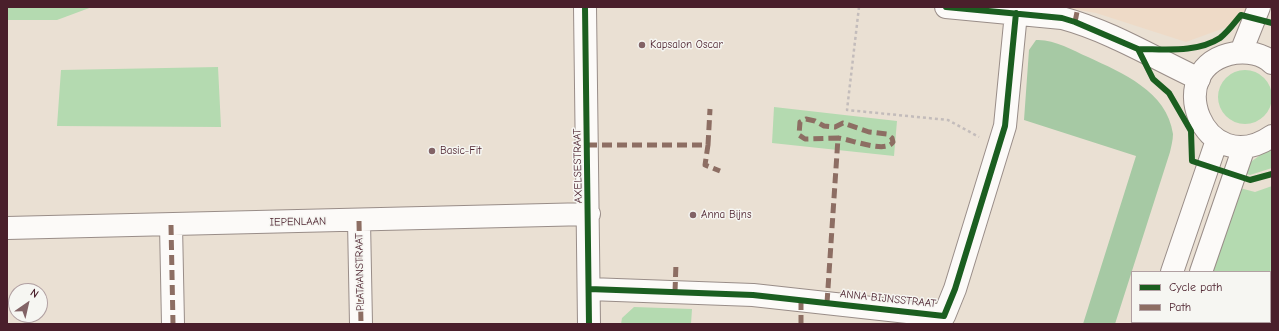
<!DOCTYPE html>
<html>
<head>
<meta charset="utf-8">
<style>
	body { margin:0 }
	#map { position:relative; width:1279px; height:331px; overflow:hidden; background:#eae0d3; font-family:"Comic Neue",sans-serif }
	canvas { display:block }
	.frame { position:absolute; inset:0; border:8px solid #4a1f2b; pointer-events:none }
	.legend { position:absolute; left:1131px; top:271px; width:140px; height:52px; box-sizing:border-box; background:#f6f6f2; border:1px solid #b1a0a2; margin:0; padding:5px 7px; list-style:none; font-size:12px; color:#4a1f2b }
	.legend li { display:flex; align-items:center; gap:8px; height:20px }
	.legend b { width:20px; border:1px solid #b1a0a2 }
	.north { position:absolute; left:8px; top:283px; width:40px; height:40px; box-sizing:border-box; background:#f6f6f2; border:1px solid #b1a0a2; border-radius:50%; rotate:34deg; font-size:11px; font-weight:700; line-height:16px; text-align:center; color:#4a1f2b }
	.north::after { content:''; display:block; margin:auto; width:14px; height:18px; background:#826366; clip-path:polygon(50% 0,100% 100%,50% 72%,0 100%) }
</style>
</head>
<body>
<div id="map">
<canvas width="1279" height="331"></canvas>
<div class="frame"></div>
<ul class="legend">
<li><b style="height:5px;background:#1b5e20"></b>Cycle path</li>
<li><b style="height:5px;background:#8d6e63"></b>Path</li>
</ul>
<div class="north">N</div>
</div>
<script>
const ctx = document.querySelector('canvas').getContext('2d');
ctx.lineJoin = 'round';
function fill(path, color) { ctx.fillStyle = color; ctx.fill(path, 'evenodd'); }
function strokePath(path, color, width, dash) { ctx.strokeStyle = color; ctx.lineWidth = width; ctx.lineCap = dash ? 'butt' : 'round'; ctx.setLineDash(dash || []); ctx.stroke(path); }
function drawText(font, color, halo, rows, align = 'center') {
  ctx.font = font + ' "Comic Neue",sans-serif'; ctx.lineWidth = 3; ctx.setLineDash([]); ctx.textBaseline = 'middle'; ctx.strokeStyle = halo; ctx.fillStyle = color; for (const [text, x, y, turn = 0] of rows) {
    ctx.save(); ctx.translate(x, y); ctx.rotate((+turn || 0) * Math.PI / 180); ctx.textAlign = isNaN(turn) ? turn : align; if (halo) ctx.strokeText(text, 0, 0); ctx.fillText(text, 0, 0); ctx.restore();
  }
}
fill(new Path2D(`
	M 1060,7 L 1253,7 L 1249,19 L 1186,42 L 1096,13 Z`), '#eedac7');
fill(new Path2D(`
	M 7,7 L 92,7 L 57,20 L 7,20 Z
	M 218,67 L 221,127 L 57,126 L 61,70 Z
	M1218 97a27 27 0 1 1 54 0a27 27 0 1 1-54 0Z
	M 774,107 L 897,121 L 894,156 L 772,143 Z
	M 1272,147 L 1272,168 L 1250,175 L 1240,172 L 1249,163 Z
	M 1272,186 L 1272,276 L 1270,278 L 1270,272 L 1208,272 L 1236,187 L 1255,192 Z
	M 634,307 L 692,309 L 691,324 L 621,324 L 622,318 Z
	M 1270,310 L 1272,324 L 1191,324 L 1192,322 L 1270,322 Z`), '#b4dab0');
fill(new Path2D(`
	M 1036,40 C 1054,39 1072,50 1088,57 C 1122,73 1167,91 1173,134 C 1173,140 1171,147 1170,152 L 1115,324 L 1083,324 L 1136,156 L 1024,120 L 1029,50 Z`), '#a6c9a4');
const minor = new Path2D(`
	M 585,7 L 589,324
	M 946,7 L 1062,18 C 1110,31 1154,58 1199,79
	M 359,221 L 361,324
	M 171,225 L 173,324
	M 7,228 L 589,214
	M 589,289 L 753,295 L 944,316 L 955,289 L 1005,126 L 1016,13`);
const major = new Path2D(`
	M 1241,52 L 1259,7
	M 1272,63 C 1263,54 1247,51 1235,53 C 1158,66 1204,183 1272,136
	M 1172,272 L 1217,140
	M 1201,272 L 1244,147
	M 1155,324 L 1155,322
	M 1184,324 L 1184,322`);
strokePath(minor, '#998d88', 24);
strokePath(major, '#998d88', 24);
strokePath(new Path2D(`
	M 859,7 L 847,110 L 948,120 L 979,137`), '#c3bcbb', 2.5, [3, 3]);
strokePath(minor, '#fcfaf8', 22);
strokePath(major, '#fcfaf8', 22);
strokePath(new Path2D(`
	M 1075,22 L 1078,7
	M 587,145 L 708,145 L 705,165 L 720,171
	M 708,145 L 710,109
	M 359,221 L 361,324
	M 171,225 L 173,324
	M 675,292 L 676,263
	M 801,300 L 801,324
	M 827,303 L 838,138 L 805,139 L 799,135 L 800,122 L 806,119 L 815,121 L 824,126 L 835,127 L 843,123 L 869,132 L 887,134 L 892,138 L 893,142 C 886,154 850,139 838,138`), '#8d6e63', 5, [10, 5]);
strokePath(new Path2D(`
	M 585,7 L 589,324
	M 946,7 L 1062,18 L 1075,22 L 1138,49 L 1153,79 L 1169,93 L 1191,131 L 1192,161 L 1250,180 L 1272,174
	M 1138,49 C 1165,49 1197,53 1220,38 C 1228,32 1235,22 1241,15 L 1272,23
	M 589,289 L 753,295 L 944,316 L 955,289 L 1005,126 L 1016,13`), '#1b5e20', 6);
for (const [x, y, r, color] of [
	[642,45,4,"#826366"],
	[432,151,4,"#826366"],
	[693,215,4,"#826366"]
]) { const dot = new Path2D(); dot.arc(x, y, r, 0, 2 * Math.PI); ctx.fillStyle = color; ctx.fill(dot); strokePath(dot, '#f6f6f2', 1.5); }
drawText('11px', '#4a1f2b', '#f6f6f2', [
	["Kapsalon Oscar",650,45],
	["Basic-Fit",440,151],
	["Anna Bijns",701,215]
], 'left');
drawText('11px', '#4a1f2b', '#f6f6f2', [
	["AXELSESTRAAT",578,166,-91],
	["IEPENLAAN",298,222,-1],
	["PLATAANSTRAAT",360,272,-91],
	["ANNA BIJNSSTRAAT",888,299,6]
]);
</script>
</body>
</html>
